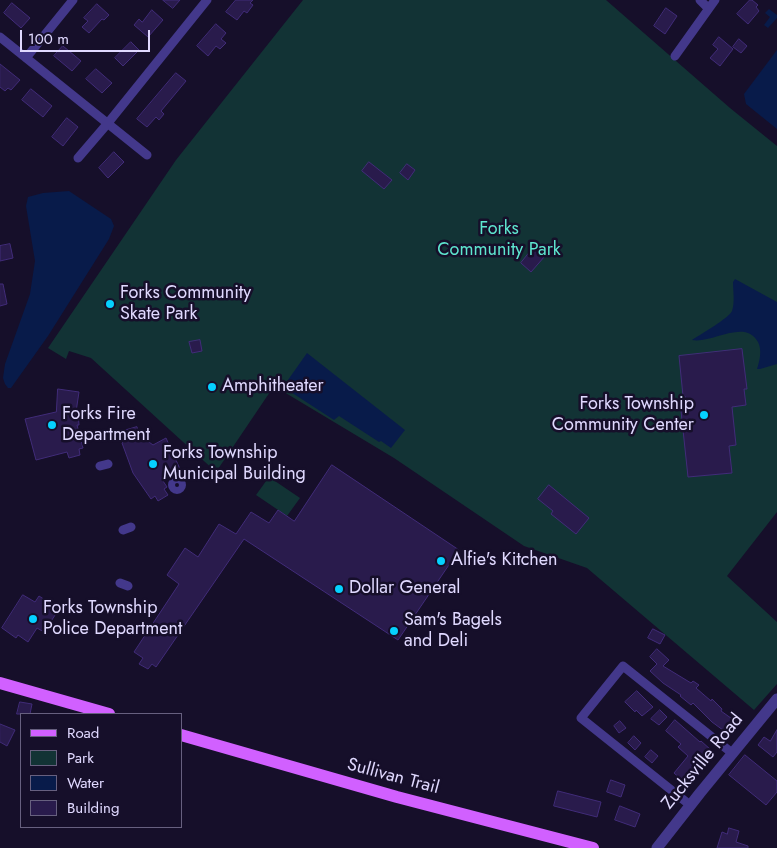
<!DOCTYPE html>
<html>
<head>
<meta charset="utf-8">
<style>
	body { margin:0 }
	#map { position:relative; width:777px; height:848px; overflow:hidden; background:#160f2a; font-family:Jost,sans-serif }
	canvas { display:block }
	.legend { position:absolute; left:20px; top:713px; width:162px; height:115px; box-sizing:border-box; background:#160f2a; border:1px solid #67607f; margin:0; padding:6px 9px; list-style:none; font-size:15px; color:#e0d9ff }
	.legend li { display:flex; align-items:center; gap:10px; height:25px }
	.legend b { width:25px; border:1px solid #67607f }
	.scale { position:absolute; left:20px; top:30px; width:130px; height:22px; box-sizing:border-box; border:2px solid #e0d9ff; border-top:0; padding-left:6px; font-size:15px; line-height:18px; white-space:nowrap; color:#e0d9ff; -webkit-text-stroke:4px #160f2a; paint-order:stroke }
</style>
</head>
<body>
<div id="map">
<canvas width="777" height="848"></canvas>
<ul class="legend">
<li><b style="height:6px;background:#d160ff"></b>Road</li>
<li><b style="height:14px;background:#123335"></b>Park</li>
<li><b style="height:14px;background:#081b4a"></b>Water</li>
<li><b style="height:14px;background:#291b4c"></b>Building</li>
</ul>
<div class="scale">100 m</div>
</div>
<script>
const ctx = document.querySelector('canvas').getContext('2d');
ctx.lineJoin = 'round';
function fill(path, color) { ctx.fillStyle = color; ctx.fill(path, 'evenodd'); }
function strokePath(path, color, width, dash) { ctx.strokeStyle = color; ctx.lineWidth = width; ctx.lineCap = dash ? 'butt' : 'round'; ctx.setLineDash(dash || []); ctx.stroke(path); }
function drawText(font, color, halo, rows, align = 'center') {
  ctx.font = font + ' Jost,sans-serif'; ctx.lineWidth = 5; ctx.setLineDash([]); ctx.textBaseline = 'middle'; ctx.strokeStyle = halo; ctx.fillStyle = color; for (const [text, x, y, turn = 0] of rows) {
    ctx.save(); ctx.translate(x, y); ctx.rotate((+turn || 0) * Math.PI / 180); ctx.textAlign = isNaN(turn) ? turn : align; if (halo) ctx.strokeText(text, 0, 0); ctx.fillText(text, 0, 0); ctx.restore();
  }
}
fill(new Path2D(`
	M 303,0 L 606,0 L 730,108 L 777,146 L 777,512 L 727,576 L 777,622 L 777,684 L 754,710 L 587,568 L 524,546 L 394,458 L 274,386 L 216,472 L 91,358 L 69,351 L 66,359 L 48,348 L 176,160 Z
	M 269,477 L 300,498 L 287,516 L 256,495 Z`), '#123335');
fill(new Path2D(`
	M 769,9 L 777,15 L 777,18 L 768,28 L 764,25 L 770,17 L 765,13 Z
	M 777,50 L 777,129 L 746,104 L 744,94 Z
	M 69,191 L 111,219 L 114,226 L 109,239 L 48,336 L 11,388 L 8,388 L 5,384 L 3,378 L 5,364 L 30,294 L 35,261 L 26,206 L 28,197 L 43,193 Z
	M 735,279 L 777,302 L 777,364 L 760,369 L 757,369 C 760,360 762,350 758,342 C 745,318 712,344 692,340 C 701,334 729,318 732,311 C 735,303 733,290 733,282 Z
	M 307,353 L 405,430 L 391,448 L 381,441 L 379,442 L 339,416 L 334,420 L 283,387 Z`), '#081b4a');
const building = new Path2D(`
	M 163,0 L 180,0 L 173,8 Z
	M 236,0 L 253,0 L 250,3 L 253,5 L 247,13 L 244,11 L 237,20 L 226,12 Z
	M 750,0 L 752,0 L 758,5 L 756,7 L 759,11 L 748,24 L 737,14 Z
	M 12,3 L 30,18 L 21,28 L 4,13 Z
	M 97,4 L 109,15 L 104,20 L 102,19 L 89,33 L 82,27 L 88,21 L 84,18 Z
	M 666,8 L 677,16 L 665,34 L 654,26 Z
	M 152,10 L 163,20 L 148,37 L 134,25 L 139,19 L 142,22 Z
	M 216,24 L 226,33 L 221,39 L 226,43 L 220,49 L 216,46 L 208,56 L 197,46 Z
	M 719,37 L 733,49 L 720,66 L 710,58 L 718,49 L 713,45 Z
	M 739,39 L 747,46 L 741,53 L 733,47 Z
	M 131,42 L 139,50 L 123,66 L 115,58 Z
	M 63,46 L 81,61 L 72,71 L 54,56 Z
	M 0,64 L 20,80 L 11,90 L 8,88 L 5,91 L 0,87 Z
	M 96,69 L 112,83 L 102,93 L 86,79 Z
	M 176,73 L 186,81 L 161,111 L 164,114 L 159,120 L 156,117 L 147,127 L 137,119 Z
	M 31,89 L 52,106 L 43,117 L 22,100 Z
	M 67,118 L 78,127 L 63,146 L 52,137 Z
	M 114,152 L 124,162 L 108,178 L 99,168 Z
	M 369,162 L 392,180 L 384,189 L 362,171 Z
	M 407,164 L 415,170 L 408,180 L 400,173 Z
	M 10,244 L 13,258 L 0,261 L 0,246 Z
	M 534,247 L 545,256 L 531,272 L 521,263 Z
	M 0,284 L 3,284 L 7,304 L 0,306 Z
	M 200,340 L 202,351 L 192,353 L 189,342 Z
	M 742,349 L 747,389 L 744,389 L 746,405 L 732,407 L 736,445 L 729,446 L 732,473 L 688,477 L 681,411 L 686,410 L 685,396 L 683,396 L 679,356 Z
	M 58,389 L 79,392 L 76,412 L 78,412 L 79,425 L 77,425 L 83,448 L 79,449 L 80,455 L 69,458 L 67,452 L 36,460 L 25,419 L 56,412 Z
	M 137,427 L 140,437 L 142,436 L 143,441 L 149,442 L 153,445 L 166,438 L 180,469 L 161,478 L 167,487 L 164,489 L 168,495 L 158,501 L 155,496 L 151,499 L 133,473 L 122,443 L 123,442 L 120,432 Z
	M 332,465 L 459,550 L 398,640 L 244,539 L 156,667 L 152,664 L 148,669 L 139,664 L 143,658 L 134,652 L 179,584 L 167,575 L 185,548 L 198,557 L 219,524 L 236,534 L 251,512 L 269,523 L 278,510 L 294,521 Z
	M 549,485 L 589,518 L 576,534 L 551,514 L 553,511 L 538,499 Z
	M 23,595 L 35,602 L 39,596 L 59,609 L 44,632 L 37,628 L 28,642 L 18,635 L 16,638 L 2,628 Z
	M 653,629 L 665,635 L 660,644 L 648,638 Z
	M 657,649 L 669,660 L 663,666 L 691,683 L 693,681 L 699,685 L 696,688 L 711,701 L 712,699 L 722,709 L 721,711 L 735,721 L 727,733 L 712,722 L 693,703 L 691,705 L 680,696 L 681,695 L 663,683 L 650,671 L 657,664 L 650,657 Z
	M 637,691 L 653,707 L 642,716 L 636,710 L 635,712 L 625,702 Z
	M 20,702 L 32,704 L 30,714 L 17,714 Z
	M 660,710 L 667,717 L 659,725 L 651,719 Z
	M 675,720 L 700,742 L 701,741 L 711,750 L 689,776 L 686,774 L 682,780 L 674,773 L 688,756 L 678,747 L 681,744 L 666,731 Z
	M 620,721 L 626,728 L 619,733 L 614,726 Z
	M 0,724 L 15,730 L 7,746 L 0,742 Z
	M 777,730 L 777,752 L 773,757 L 758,745 L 764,737 L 770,741 Z
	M 634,736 L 641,743 L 635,750 L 628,743 Z
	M 651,750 L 658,756 L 652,763 L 645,757 Z
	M 745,755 L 777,781 L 777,792 L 766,805 L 729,775 Z
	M 611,780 L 625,785 L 621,797 L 607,792 Z
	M 558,791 L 601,802 L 597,817 L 554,806 Z
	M 620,806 L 640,814 L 635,827 L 615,820 Z
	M 729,828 L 739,831 L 736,842 L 748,846 L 748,848 L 717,848 L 722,832 L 727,834 Z`);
fill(building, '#291b4c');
strokePath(building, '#412c79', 1);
strokePath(new Path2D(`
	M171.5 485a5.5 5.5 0 1 1 11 0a5.5 5.5 0 1 1-11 0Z`), '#43388b', 7);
strokePath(new Path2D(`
	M 700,0 L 708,8
	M 0,37 L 147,155
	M 675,56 L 715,0
	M 26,58 L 73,0
	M 78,158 L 108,123 L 207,0
	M 100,466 L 108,464
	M 123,530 L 131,527
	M 120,583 L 128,586
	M 690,805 L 581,718 L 623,666 L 732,753`), '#43388b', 9);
strokePath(new Path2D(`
	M 657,848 L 700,793 L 777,699`), '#43388b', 11);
strokePath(new Path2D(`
	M 0,683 L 109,714
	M 181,735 L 397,797 L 593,848`), '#d160ff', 12);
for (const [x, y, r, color] of [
	[110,304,5,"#05d1ff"],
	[212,387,5,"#05d1ff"],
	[704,415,5,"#05d1ff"],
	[52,425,5,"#05d1ff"],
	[153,464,5,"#05d1ff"],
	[441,561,5,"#05d1ff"],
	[339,589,5,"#05d1ff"],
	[33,619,5,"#05d1ff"],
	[394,631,5,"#05d1ff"]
]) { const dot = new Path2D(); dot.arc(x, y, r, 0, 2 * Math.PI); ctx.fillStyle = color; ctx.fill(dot); strokePath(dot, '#160f2a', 2); }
drawText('18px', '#5ee6cf', '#160f2a', [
	["Forks",499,230],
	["Community Park",499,251]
]);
drawText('18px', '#e0d9ff', '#160f2a', [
	["Forks Community",120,294],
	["Skate Park",120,315],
	["Amphitheater",222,387],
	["Forks Township",694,405,"right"],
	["Community Center",694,426,"right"],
	["Forks Fire",62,415],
	["Department",62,436],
	["Forks Township",163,454],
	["Municipal Building",163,475],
	["Alfie's Kitchen",451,561],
	["Dollar General",349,589],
	["Forks Township",43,609],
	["Police Department",43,630],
	["Sam's Bagels",404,621],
	["and Deli",404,642]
], 'left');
drawText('18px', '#e0d9ff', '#160f2a', [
	["Zucksville Road",703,762,-51],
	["Sullivan Trail",393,777,15]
]);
</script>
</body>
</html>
